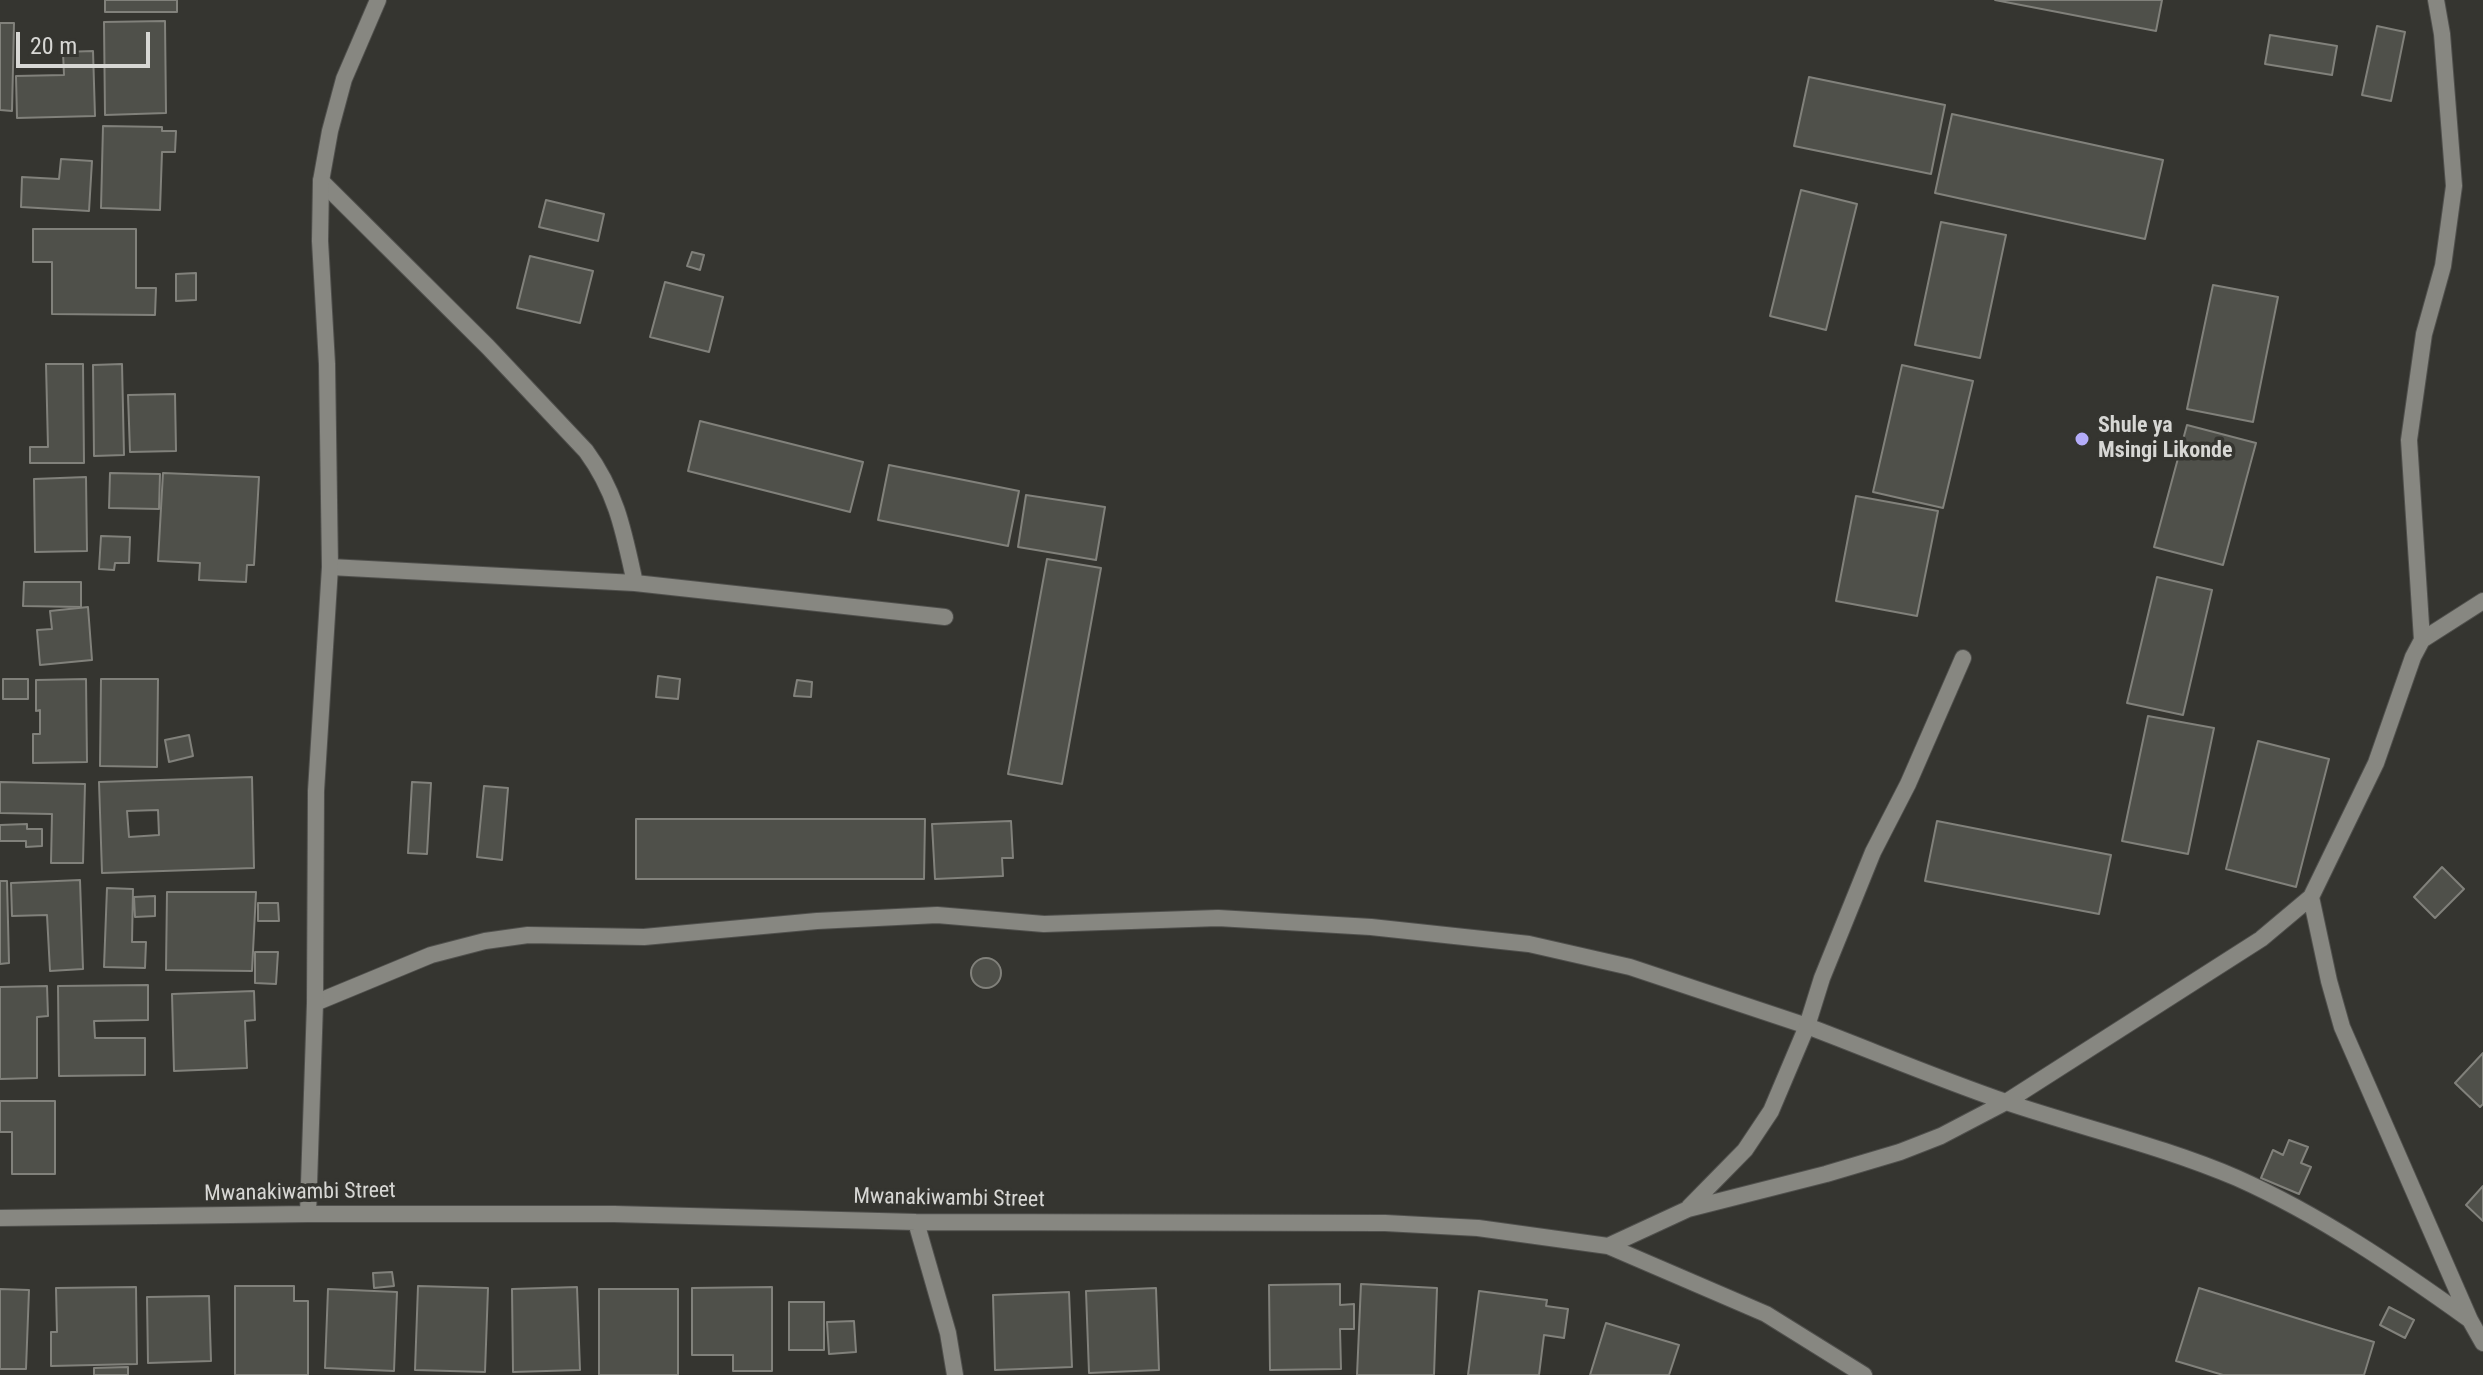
<!DOCTYPE html>
<html>
<head>
<meta charset="utf-8">
<style>
	body { margin:0 }
	#map { position:relative; width:2483px; height:1375px; overflow:hidden; background:#353530; font-family:"Roboto Condensed",sans-serif }
	canvas { display:block }
	.scale { position:absolute; left:16px; top:32px; width:134px; height:36px; box-sizing:border-box; border:4px solid #d7d7d4; border-top:0; padding-left:10px; font-size:24px; line-height:28px; white-space:nowrap; color:#d7d7d4; -webkit-text-stroke:6px #353530; paint-order:stroke }
</style>
</head>
<body>
<div id="map">
<canvas width="2483" height="1375"></canvas>
<div class="scale">20 m</div>
</div>
<script>
const ctx = document.querySelector('canvas').getContext('2d');
ctx.lineJoin = 'round';
function fill(path, color) { ctx.fillStyle = color; ctx.fill(path, 'evenodd'); }
function strokePath(path, color, width, dash) { ctx.strokeStyle = color; ctx.lineWidth = width; ctx.lineCap = dash ? 'butt' : 'round'; ctx.setLineDash(dash || []); ctx.stroke(path); }
function drawText(font, color, halo, rows, align = 'center') {
  ctx.font = font + ' "Roboto Condensed",sans-serif'; ctx.lineWidth = 7; ctx.setLineDash([]); ctx.textBaseline = 'middle'; ctx.strokeStyle = halo; ctx.fillStyle = color; for (const [text, x, y, turn = 0] of rows) {
    ctx.save(); ctx.translate(x, y); ctx.rotate((+turn || 0) * Math.PI / 180); ctx.textAlign = isNaN(turn) ? turn : align; if (halo) ctx.strokeText(text, 0, 0); ctx.fillText(text, 0, 0); ctx.restore();
  }
}
const building = new Path2D(`
	M 105,0 L 177,0 L 177,12 L 105,12 Z
	M 1995,0 L 2162,0 L 2156,31 Z
	M 165,21 L 166,113 L 105,115 L 104,22 Z
	M 0,23 L 14,23 L 12,111 L 0,110 Z
	M 2377,26 L 2405,32 L 2391,101 L 2362,95 Z
	M 2270,35 L 2337,46 L 2332,75 L 2265,64 Z
	M 93,51 L 95,116 L 17,118 L 16,76 L 64,75 L 63,52 Z
	M 1809,77 L 1945,105 L 1931,174 L 1794,146 Z
	M 1952,114 L 2163,160 L 2145,239 L 1935,193 Z
	M 103,126 L 162,127 L 162,131 L 176,131 L 175,152 L 162,152 L 160,210 L 101,208 Z
	M 61,159 L 92,161 L 89,211 L 21,207 L 22,177 L 59,179 Z
	M 1801,190 L 1857,204 L 1826,330 L 1770,316 Z
	M 546,200 L 604,214 L 598,241 L 539,227 Z
	M 1941,222 L 2006,235 L 1980,358 L 1915,345 Z
	M 33,229 L 136,229 L 136,288 L 156,288 L 155,315 L 52,314 L 52,262 L 33,262 Z
	M 692,252 L 704,255 L 700,270 L 687,266 Z
	M 530,256 L 593,271 L 580,323 L 517,308 Z
	M 196,273 L 196,300 L 176,301 L 176,274 Z
	M 665,282 L 723,297 L 709,352 L 650,337 Z
	M 2213,285 L 2278,297 L 2253,422 L 2187,409 Z
	M 46,364 L 83,364 L 84,463 L 30,463 L 30,447 L 48,447 Z
	M 122,364 L 124,455 L 94,456 L 93,365 Z
	M 1902,365 L 1973,381 L 1943,508 L 1873,492 Z
	M 175,394 L 176,451 L 130,452 L 128,395 Z
	M 700,421 L 863,462 L 850,512 L 688,471 Z
	M 2187,425 L 2256,443 L 2223,565 L 2154,547 Z
	M 889,465 L 1019,491 L 1008,546 L 878,520 Z
	M 110,473 L 160,474 L 159,509 L 109,508 Z
	M 163,473 L 259,477 L 254,565 L 247,565 L 246,582 L 199,580 L 200,563 L 158,561 Z
	M 86,477 L 87,551 L 35,552 L 34,479 Z
	M 1026,495 L 1105,507 L 1096,560 L 1018,547 Z
	M 1856,496 L 1938,511 L 1917,616 L 1836,601 Z
	M 101,536 L 130,537 L 129,563 L 115,563 L 114,570 L 99,569 Z
	M 1047,559 L 1101,568 L 1062,784 L 1008,774 Z
	M 2157,577 L 2212,590 L 2183,715 L 2127,703 Z
	M 24,582 L 81,582 L 81,607 L 23,606 Z
	M 88,607 L 92,660 L 40,665 L 37,630 L 52,629 L 50,611 Z
	M 658,676 L 680,679 L 678,699 L 656,697 Z
	M 3,679 L 28,679 L 28,699 L 3,699 Z
	M 86,679 L 87,762 L 33,763 L 33,734 L 40,734 L 40,710 L 36,711 L 36,680 Z
	M 101,679 L 158,679 L 157,767 L 100,766 Z
	M 797,680 L 812,682 L 811,697 L 794,696 Z
	M 2148,716 L 2214,728 L 2188,854 L 2122,841 Z
	M 189,735 L 193,756 L 169,762 L 165,740 Z
	M 2258,741 L 2329,759 L 2296,887 L 2226,869 Z
	M 252,777 L 254,868 L 102,873 L 99,782 ZM 158,810 L 159,835 L 129,837 L 127,811 Z
	M 0,782 L 85,784 L 83,863 L 51,863 L 52,814 L 0,813 Z
	M 412,782 L 431,783 L 427,854 L 408,853 Z
	M 484,786 L 508,788 L 502,860 L 477,857 Z
	M 636,819 L 925,819 L 924,879 L 636,879 Z
	M 1011,821 L 1013,858 L 1002,858 L 1003,876 L 935,879 L 932,824 Z
	M 1937,821 L 2111,855 L 2099,914 L 1925,881 Z
	M 27,824 L 27,829 L 42,829 L 42,846 L 26,847 L 26,841 L 0,841 L 0,825 Z
	M 2442,867 L 2464,889 L 2435,918 L 2414,897 Z
	M 80,880 L 83,969 L 50,971 L 47,915 L 12,916 L 11,883 Z
	M 0,881 L 7,881 L 9,963 L 0,964 Z
	M 107,888 L 133,889 L 132,942 L 146,942 L 145,968 L 104,967 Z
	M 167,892 L 256,892 L 252,971 L 166,970 Z
	M 155,896 L 155,916 L 135,917 L 134,897 Z
	M 258,903 L 278,903 L 279,921 L 258,921 Z
	M 255,952 L 278,952 L 276,984 L 255,983 Z
	M971 973a15 15 0 1 1 30 0a15 15 0 1 1-30 0Z
	M 148,985 L 148,1020 L 94,1021 L 95,1038 L 145,1038 L 145,1075 L 59,1076 L 58,986 Z
	M 47,986 L 48,1016 L 37,1017 L 37,1078 L 0,1079 L 0,987 Z
	M 254,991 L 255,1020 L 245,1021 L 247,1068 L 174,1071 L 172,994 Z
	M 2483,1053 L 2483,1104 L 2480,1107 L 2455,1083 Z
	M 0,1101 L 55,1101 L 55,1174 L 12,1174 L 12,1132 L 0,1132 Z
	M 2289,1140 L 2308,1147 L 2301,1163 L 2311,1167 L 2299,1194 L 2261,1178 L 2273,1150 L 2283,1155 Z
	M 2483,1186 L 2483,1221 L 2466,1205 Z
	M 392,1272 L 394,1286 L 374,1288 L 373,1273 Z
	M 1340,1284 L 1340,1305 L 1354,1304 L 1354,1329 L 1340,1329 L 1341,1369 L 1270,1370 L 1269,1285 Z
	M 1361,1284 L 1437,1288 L 1434,1375 L 1357,1375 Z
	M 235,1286 L 294,1286 L 294,1301 L 308,1301 L 308,1375 L 235,1375 Z
	M 418,1286 L 488,1288 L 485,1372 L 415,1370 Z
	M 136,1287 L 137,1364 L 51,1366 L 51,1332 L 57,1332 L 56,1288 Z
	M 577,1287 L 580,1370 L 513,1372 L 512,1289 Z
	M 772,1287 L 772,1371 L 733,1371 L 733,1355 L 692,1355 L 692,1288 Z
	M 1156,1288 L 1159,1370 L 1089,1373 L 1086,1291 Z
	M 2199,1288 L 2374,1342 L 2364,1375 L 2223,1375 L 2176,1361 Z
	M 0,1289 L 29,1290 L 26,1369 L 0,1369 Z
	M 328,1289 L 397,1292 L 394,1371 L 325,1368 Z
	M 599,1289 L 678,1289 L 678,1375 L 599,1375 Z
	M 1479,1291 L 1547,1300 L 1546,1306 L 1568,1309 L 1564,1338 L 1544,1335 L 1539,1375 L 1468,1375 Z
	M 1069,1292 L 1072,1367 L 995,1370 L 993,1295 Z
	M 209,1296 L 211,1361 L 148,1363 L 147,1297 Z
	M 789,1302 L 824,1302 L 824,1350 L 789,1350 Z
	M 2389,1307 L 2414,1320 L 2405,1338 L 2380,1325 Z
	M 854,1321 L 856,1352 L 829,1354 L 827,1322 Z
	M 1606,1323 L 1679,1345 L 1669,1375 L 1590,1375 Z
	M 128,1367 L 128,1375 L 94,1375 L 94,1368 Z`);
fill(building, '#4f504a');
strokePath(building, '#81817b', 2);
const service = new Path2D(`
	M 321,181 L 488,347 L 586,451 C 617,493 624,533 635,583
	M 330,567 L 635,583 L 945,617
	M 315,1003 L 431,955 L 485,941 L 528,935 L 644,937 L 817,921 L 937,915 L 1044,924 L 1218,918 L 1371,927 L 1529,944 L 1630,967 L 1807,1026`);
const minor = new Path2D(`
	M 2422,640 L 2409,440 L 2424,334 L 2443,266 L 2454,186 L 2442,34 L 2436,0
	M 2311,897 L 2329,981 L 2342,1027 L 2470,1320 L 2483,1343
	M 1807,1026 C 1873,1051 1939,1079 2006,1102 C 2083,1128 2162,1146 2237,1178 C 2320,1215 2396,1267 2470,1320
	M 1689,1207 L 1745,1150 L 1771,1111 L 1807,1026 L 1822,978 L 1873,852 L 1908,784 L 1963,658
	M 308,1214 L 315,1003 L 316,791 L 330,567 L 327,364 L 320,241 L 321,181 L 330,131 L 344,79 L 378,0
	M 0,1218 L 308,1214 L 614,1214 L 916,1222 L 1385,1223 L 1478,1228 L 1608,1246 L 1766,1314 L 1864,1375
	M 916,1222 L 948,1333 L 955,1375
	M 1608,1246 L 1688,1209 L 1826,1174 L 1900,1152 L 1941,1136 L 2006,1102 L 2261,939 L 2311,897 L 2376,763 L 2413,657 L 2422,640 L 2483,601`);
strokePath(service, '#50504d', 18);
strokePath(minor, '#50504d', 18);
strokePath(service, '#878781', 16);
strokePath(minor, '#878781', 16);
for (const [x, y, r, color] of [
	[2082,439,8,"#b4acf9"]
]) { const dot = new Path2D(); dot.arc(x, y, r, 0, 2 * Math.PI); ctx.fillStyle = color; ctx.fill(dot); strokePath(dot, '#353530', 3); }
drawText('bold 22px', '#d7d7d4', '#353530', [
	["Shule ya",2098,426],
	["Msingi Likonde",2098,451]
], 'left');
drawText('22px', '#d7d7d4', '#353530', [
	["Mwanakiwambi Street",300,1193,-1],
	["Mwanakiwambi Street",949,1199,1]
]);
</script>
</body>
</html>
